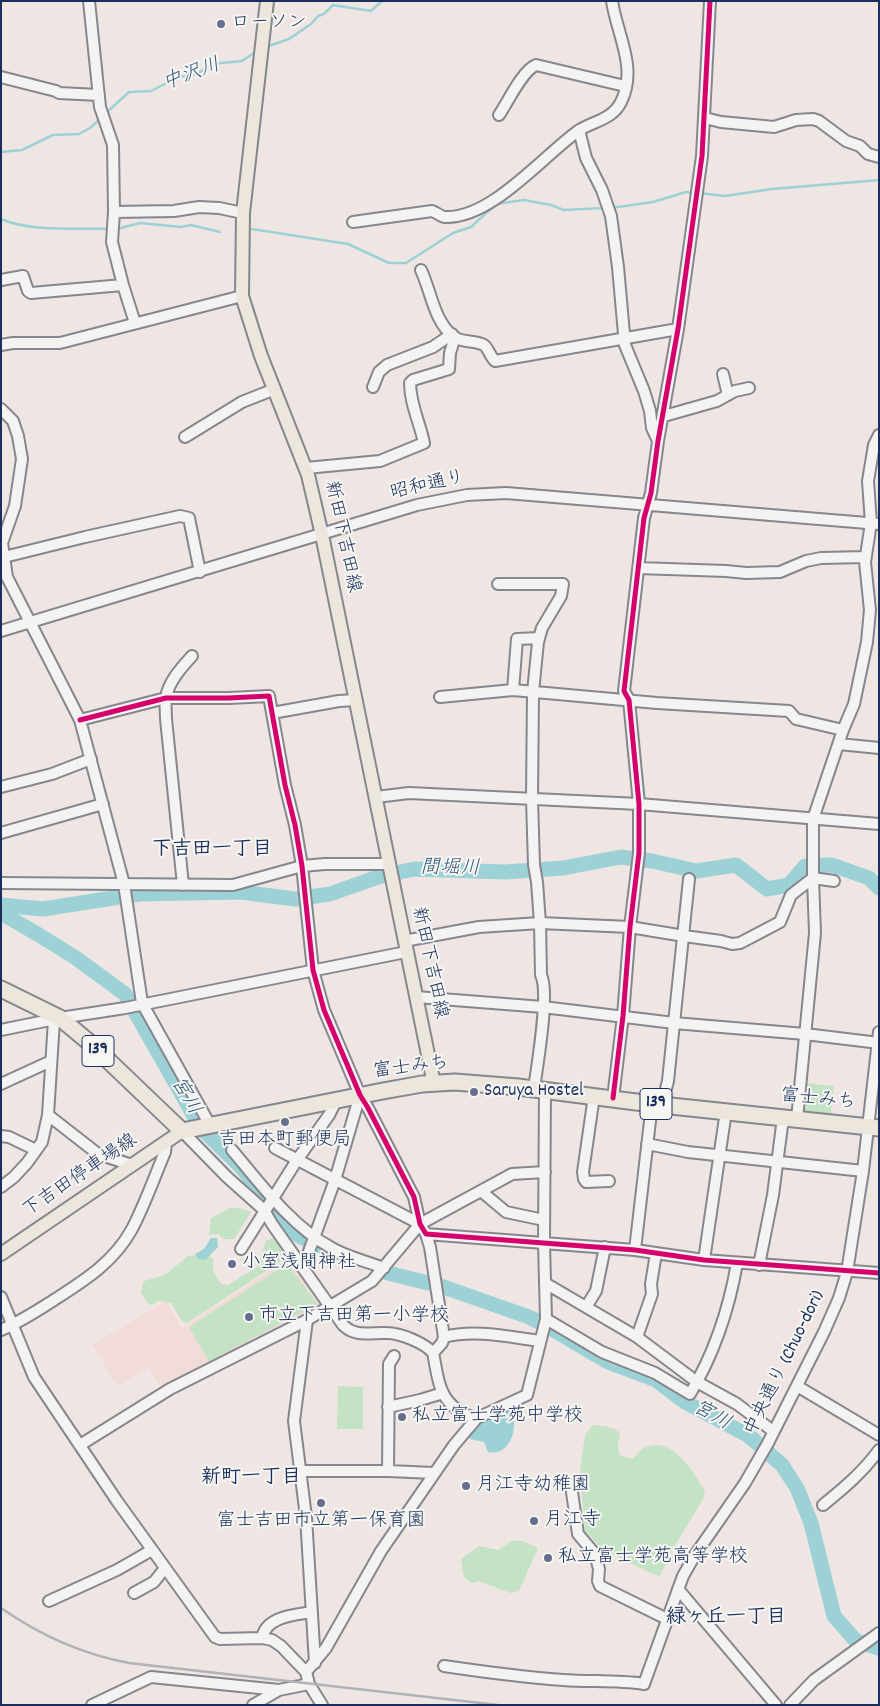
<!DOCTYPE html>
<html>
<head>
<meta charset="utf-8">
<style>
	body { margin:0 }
	#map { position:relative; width:880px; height:1706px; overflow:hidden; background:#efe6e3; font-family:Dekko,sans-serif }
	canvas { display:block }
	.frame { position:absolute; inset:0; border:2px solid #1b2f5e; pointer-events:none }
</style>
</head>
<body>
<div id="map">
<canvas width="880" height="1706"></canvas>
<div class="frame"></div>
</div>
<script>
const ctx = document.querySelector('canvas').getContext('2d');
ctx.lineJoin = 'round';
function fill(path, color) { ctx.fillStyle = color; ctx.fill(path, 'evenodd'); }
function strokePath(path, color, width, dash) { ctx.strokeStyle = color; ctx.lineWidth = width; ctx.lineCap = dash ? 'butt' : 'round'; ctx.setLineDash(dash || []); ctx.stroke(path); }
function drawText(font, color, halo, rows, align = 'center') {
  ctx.font = font + ' Dekko,"Klee One",sans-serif'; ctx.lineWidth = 4; ctx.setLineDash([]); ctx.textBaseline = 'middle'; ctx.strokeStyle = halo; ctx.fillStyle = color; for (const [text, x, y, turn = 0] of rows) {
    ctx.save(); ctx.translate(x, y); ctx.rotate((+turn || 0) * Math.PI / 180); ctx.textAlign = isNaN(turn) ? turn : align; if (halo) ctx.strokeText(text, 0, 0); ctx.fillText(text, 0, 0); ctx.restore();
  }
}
fill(new Path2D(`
	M 289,1258 L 322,1301 L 321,1306 L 162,1390 L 149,1368 L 117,1386 L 92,1345 L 166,1301 L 182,1328 Z`), '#f1dcd9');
fill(new Path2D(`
	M 804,1083 L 834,1086 L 830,1120 L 801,1116 Z
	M 230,1208 L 240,1208 L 251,1212 L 234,1239 L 224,1239 L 218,1234 L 209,1235 L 211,1218 Z
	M 273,1238 C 279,1243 284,1252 283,1260 L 187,1323 L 183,1322 L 171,1303 L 158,1301 L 152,1305 L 147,1303 L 141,1292 L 144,1281 L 165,1275 L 188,1256 L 199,1255 L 202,1250 L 213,1259 L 213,1271 L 221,1284 L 228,1285 L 257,1267 L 266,1241 Z
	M 287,1264 L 318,1304 L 209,1361 L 189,1327 Z
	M 338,1386 L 363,1387 L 363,1429 L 337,1429 Z
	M 593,1425 C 604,1426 612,1426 620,1433 L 618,1444 L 619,1455 L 633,1459 C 636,1456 640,1450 644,1448 C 672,1434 693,1472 705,1491 L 703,1499 L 671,1552 L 660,1576 L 651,1573 L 603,1550 L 585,1531 L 580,1471 L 585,1435 Z
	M 512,1541 L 522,1541 L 538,1548 L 519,1591 L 511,1593 L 479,1581 L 472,1583 L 464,1577 L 461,1559 L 479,1546 L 498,1550 Z`), '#c3e3c4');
fill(new Path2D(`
	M 211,1238 L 217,1238 L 218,1247 L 205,1260 L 198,1259 L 195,1254 L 204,1249 Z
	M 509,1407 L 511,1409 C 512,1413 514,1418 514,1422 C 515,1437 506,1456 488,1452 L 484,1442 L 470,1439 L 467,1435 L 480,1424 Z`), '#9cd2d6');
strokePath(new Path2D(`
	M 266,47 L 289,39 L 311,24 L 318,16 L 324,14 L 333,5 L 371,11 L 382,1
	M 105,114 L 129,92 L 151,91 L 179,77 L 193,75 L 220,63 L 242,61 L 257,51
	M 1,152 L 22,150 L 53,135 L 79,134 L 90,128 L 101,118
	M 699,193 L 725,196 L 772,189 L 879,180
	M 611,208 L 653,202 L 686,192 L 693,193
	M 1,219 C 29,232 80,228 111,229
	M 117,229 L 140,223 L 181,227 L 191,225 L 220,232
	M 252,229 L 348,244 L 389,263 L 406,263 L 453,233 L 471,227 L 496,204 L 524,200 L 551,205 L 564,210 L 605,208`), '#9cd2d6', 2.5);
strokePath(new Path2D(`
	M 1,905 L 43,909 L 139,894 L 240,892 L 295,899 L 330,894 L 378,877 L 414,869 L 505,872 L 563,868 L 621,857 L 652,861 L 696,871 L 736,865 L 767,889 L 789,885 L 805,866 L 832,865 L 869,878 L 879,888
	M 1,913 L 39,935 L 76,958 L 125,994 L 201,1128 L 242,1168 L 291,1230 L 299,1236 L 336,1253
	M 384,1272 L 428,1283
	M 438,1285 L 529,1317 L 547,1326 L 608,1362 L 656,1380 L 685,1402 L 749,1436 L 782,1465 L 797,1488 L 811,1523 L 834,1616 L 856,1641 L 879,1648`), '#9cd2d6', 15);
const minor = new Path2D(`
	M 89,1 L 100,107 L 113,145 L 114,212 L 112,242 L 123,285 L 135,323
	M 1,77 L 56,91 L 59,93 L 99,95
	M 499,115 C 508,102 522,71 536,65 L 625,86
	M 705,118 L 721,122 L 774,127 L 796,120 L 813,119 L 819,121 L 846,141 L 860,146 L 868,154 L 879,157
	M 579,130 L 586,158 L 602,190 L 611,216 L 618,267 L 625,345 L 644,391 L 650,411 L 652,428 L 658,441
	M 114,212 L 174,211 L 199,207 L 219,208 L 243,213
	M 353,222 L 432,211 C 436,212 441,217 445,217 C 491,219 542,157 578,131 C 593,121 612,120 621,102 C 638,68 617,35 612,1
	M 421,270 C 431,291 434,322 454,337 C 462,343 475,340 484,345 C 488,348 490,356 495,361 L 678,329
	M 1,280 L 23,276 L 28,291 L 31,293 L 123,285
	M 1,345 L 13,343 L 60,343 L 242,296
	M 723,374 L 728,395
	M 373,387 L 379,372 L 387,365 L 433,347 L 452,334
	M 1,409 L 13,421 L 18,436 L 22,459 L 15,506 L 2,543 L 7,577 L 80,720 L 124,884 L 142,1003 L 210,1125
	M 664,416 L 717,401 L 735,391 L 749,388
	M 185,437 L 242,402 L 275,389
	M 306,468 L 380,461 L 424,443 C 420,423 410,404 410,383 L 413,380 L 449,369 L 450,353 L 455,337
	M 4,557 L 85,537 L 180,516 L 189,518 L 200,572
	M 638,568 L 726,571 L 746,573 L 780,572 L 806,561 L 821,558 L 866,557
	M 498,584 L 563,584 L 561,596 L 542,628 L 538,642 L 533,692 L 532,799 L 534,865 L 537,882 L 540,923 L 541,975 C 550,993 537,1066 534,1089
	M 1,631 L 417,505 L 467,495 L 506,493 L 879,524
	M 513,690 L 517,639 L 539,638
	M 440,697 L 513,690 L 657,703 L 789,711 L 796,719 L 843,730
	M 272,713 L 339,701 L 356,700
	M 80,720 L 166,698 L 229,698 L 269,696 L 285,785 L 295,825 L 302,866 L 313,970 L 324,1010 L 360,1095 L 368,1108 L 414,1197 L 420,1224 L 426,1234 L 635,1250 L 704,1260 L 879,1273
	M 839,744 L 879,748
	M 1,787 L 52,774 L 91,759
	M 376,797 L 409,793 L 639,804 L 879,824
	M 1,833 L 103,804
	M 1,883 L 233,885 L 302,866 L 325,864 L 388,864
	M 183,885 L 166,719 C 166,712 165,705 166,698 C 168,682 182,667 192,656
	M 404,941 L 479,927 L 540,923 L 630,927 L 684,936 L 721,941 L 732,944 L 740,943 L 780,922 L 791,895 L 813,878 L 834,881
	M 416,997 L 543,1007 L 674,1023 L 805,1034 L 879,1043
	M 1,1030 L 60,1018 L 125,1008 L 406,952
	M 1,1084 L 51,1061
	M 594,1096 L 583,1172 L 584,1179 L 586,1182 L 609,1181
	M 613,1098 L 623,1016 L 630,927 L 639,853 L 639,804 L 629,700 L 624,691 L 644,518 L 651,493 L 658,441 L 678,329 L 702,156 L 710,1
	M 662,1104 L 668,1081 L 689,879
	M 48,1115 L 98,1154 L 132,1165
	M 797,1119 L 815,933 L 813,878 L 813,819 L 843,730 L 854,704 L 867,642 L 870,610 L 865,562 L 871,523 L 868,481 L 874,445 L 879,435
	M 182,1131 L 227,1177 L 264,1210 L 272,1224 L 343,1325 C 356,1338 371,1332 387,1333 C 400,1333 425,1343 433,1353 C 436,1366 437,1382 443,1393 C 449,1406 464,1416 477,1418
	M 1,1136 L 9,1137 L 36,1150
	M 647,1144 L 688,1152 L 863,1171
	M 275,1148 L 420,1224
	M 232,1150 C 260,1183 291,1226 330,1247 C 346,1257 366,1261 384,1268
	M 1,1187 L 14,1177 L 27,1163 L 42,1142 L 48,1115 L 54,1020
	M 481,1191 L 506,1212 L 544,1220
	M 426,1234 L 430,1247 L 444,1337 L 442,1343 L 433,1353
	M 241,1249 L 297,1160 L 329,1115 L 336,1101
	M 635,1250 L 652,1104
	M 704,1260 L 726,1111
	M 759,1265 L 773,1195 L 783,1118
	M 303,1268 L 335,1180 L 360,1095
	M 545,1283 L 637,1337 L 697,1382 L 737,1404 L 773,1431
	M 1,1297 L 34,1377 L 117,1501 L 215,1637 L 220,1639 L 262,1638 L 272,1640 L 281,1646 L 306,1672 L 309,1684 L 322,1705
	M 586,1307 L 596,1291 L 605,1247
	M 546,1319 L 602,1352 L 655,1373 L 690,1394 C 714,1354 729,1309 737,1263
	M 307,1320 L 294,1421 L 306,1517 L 315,1663
	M 1,1330 C 20,1322 37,1311 54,1300 C 85,1280 114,1262 132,1229 C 145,1204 154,1178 165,1152 L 166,1143
	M 444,1337 C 475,1329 509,1337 540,1341
	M 637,1337 L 652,1294 L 651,1284 L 656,1253
	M 797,1386 L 879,1435
	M 388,1407 L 420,1400 L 443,1393
	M 80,1445 L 170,1389 L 307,1320 L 372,1281 L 420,1224 L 512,1174 L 545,1172
	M 300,1471 L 388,1471 L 434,1473
	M 388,1471 L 389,1364 L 394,1356
	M 571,1485 L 578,1534 L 595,1554 L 599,1569 L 598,1581 L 600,1586 L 667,1619
	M 823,1505 C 844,1488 863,1472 879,1450
	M 678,1589 L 776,1705
	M 134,1593 L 154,1582 L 165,1568
	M 49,1601 L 117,1570 L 152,1550
	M 262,1638 C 266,1616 295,1615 312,1612
	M 444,1666 C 484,1672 523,1677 563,1680 C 590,1682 617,1680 644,1684 L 683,1576 L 695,1555 L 745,1483 L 768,1443 L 824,1332 L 839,1298 L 847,1272 L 863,1171 L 879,1032
	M 306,1672 L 326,1648 L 381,1551 L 454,1445 L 477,1418 L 527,1395 L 546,1319 L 544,1243 L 545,1090
	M 92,1705 L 151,1677 L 279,1690 L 309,1684
	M 253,1705 L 279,1690
	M 790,1705 L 814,1680 L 879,1633`);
const major = new Path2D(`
	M 267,1 L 243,213 L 242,296 L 261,356 L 308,475 L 322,535 L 434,1084
	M 1,1254 L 182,1131`);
const highway = new Path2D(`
	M 1,989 L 60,1018 L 90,1043 L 182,1131 L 383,1091 L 422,1084 L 455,1082 L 518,1087 L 652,1104 L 879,1128`);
strokePath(minor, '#86868e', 14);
strokePath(major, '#86868e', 16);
strokePath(highway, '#86868e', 19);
strokePath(minor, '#f4f3f1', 10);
strokePath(major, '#ece6dc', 12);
strokePath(highway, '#ece6dc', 15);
strokePath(new Path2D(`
	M 1,1608 C 41,1636 81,1654 129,1663 L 498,1705`), '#b1b2b7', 2.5);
strokePath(new Path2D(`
	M 80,720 L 166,698 L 229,698 L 269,696 L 285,785 L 295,825 L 302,866 L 313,970 L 324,1010 L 360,1095 L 368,1108 L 414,1197 L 420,1224 L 426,1234 L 635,1250 L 704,1260 L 879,1273
	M 613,1098 L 623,1016 L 630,927 L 639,853 L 639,804 L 629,700 L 624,691 L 644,518 L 651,493 L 658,441 L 678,329 L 702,156 L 710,1`), '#d6006c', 5);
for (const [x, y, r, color] of [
	[221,24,5,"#656f8d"],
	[474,1092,5,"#656f8d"],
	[285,1122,5,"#656f8d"],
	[232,1264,5,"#656f8d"],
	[249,1317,5,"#656f8d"],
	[402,1417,5,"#656f8d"],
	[466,1486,5,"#656f8d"],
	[321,1503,5,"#656f8d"],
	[534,1521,5,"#656f8d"],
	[548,1558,5,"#656f8d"]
]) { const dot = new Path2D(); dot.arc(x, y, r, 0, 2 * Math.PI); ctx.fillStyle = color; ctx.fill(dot); strokePath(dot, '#f6f6f2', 2); }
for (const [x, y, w] of [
	[98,1051,32],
	[656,1104,32]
]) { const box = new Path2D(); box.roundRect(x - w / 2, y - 15.5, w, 31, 4); ctx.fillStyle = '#f6f6f2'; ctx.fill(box); strokePath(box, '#1b2f5e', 1); }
drawText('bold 18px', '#1b2f5e', null, [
	["139",98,1051],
	["139",656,1104]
]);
drawText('19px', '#1b2f5e', '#f6f6f2', [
	["ローソン",231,24],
	["Saruya Hostel",484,1092],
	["吉田本町郵便局",285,1141,"center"],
	["小室浅間神社",242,1264],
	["市立下吉田第一小学校",259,1317],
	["私立富士学苑中学校",412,1417],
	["月江寺幼稚園",476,1486],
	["月江寺",544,1521],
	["富士吉田市立第一保育園",321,1522,"center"],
	["私立富士学苑高等学校",558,1558]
], 'left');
drawText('19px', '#1b2f5e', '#f6f6f2', [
	["昭和通り",428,487,-13],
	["新田下吉田線",341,537,78],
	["新田下吉田線",428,963,78],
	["富士みち",411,1069,-7],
	["富士みち",818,1101,6],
	["下吉田停車場線",81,1177,-34],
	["中央通り (Chuo-dori)",786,1364,-64]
]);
drawText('italic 20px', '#32567b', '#f6f6f2', [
	["中沢川",192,76,-20],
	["間堀川",450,870,1],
	["宮川",184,1097,60],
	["宮川",711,1417,29]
]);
drawText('bold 20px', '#1b2f5e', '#f6f6f2', [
	["下吉田一丁目",212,851],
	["新町一丁目",251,1479],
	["緑ヶ丘一丁目",726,1619]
]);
</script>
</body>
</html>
